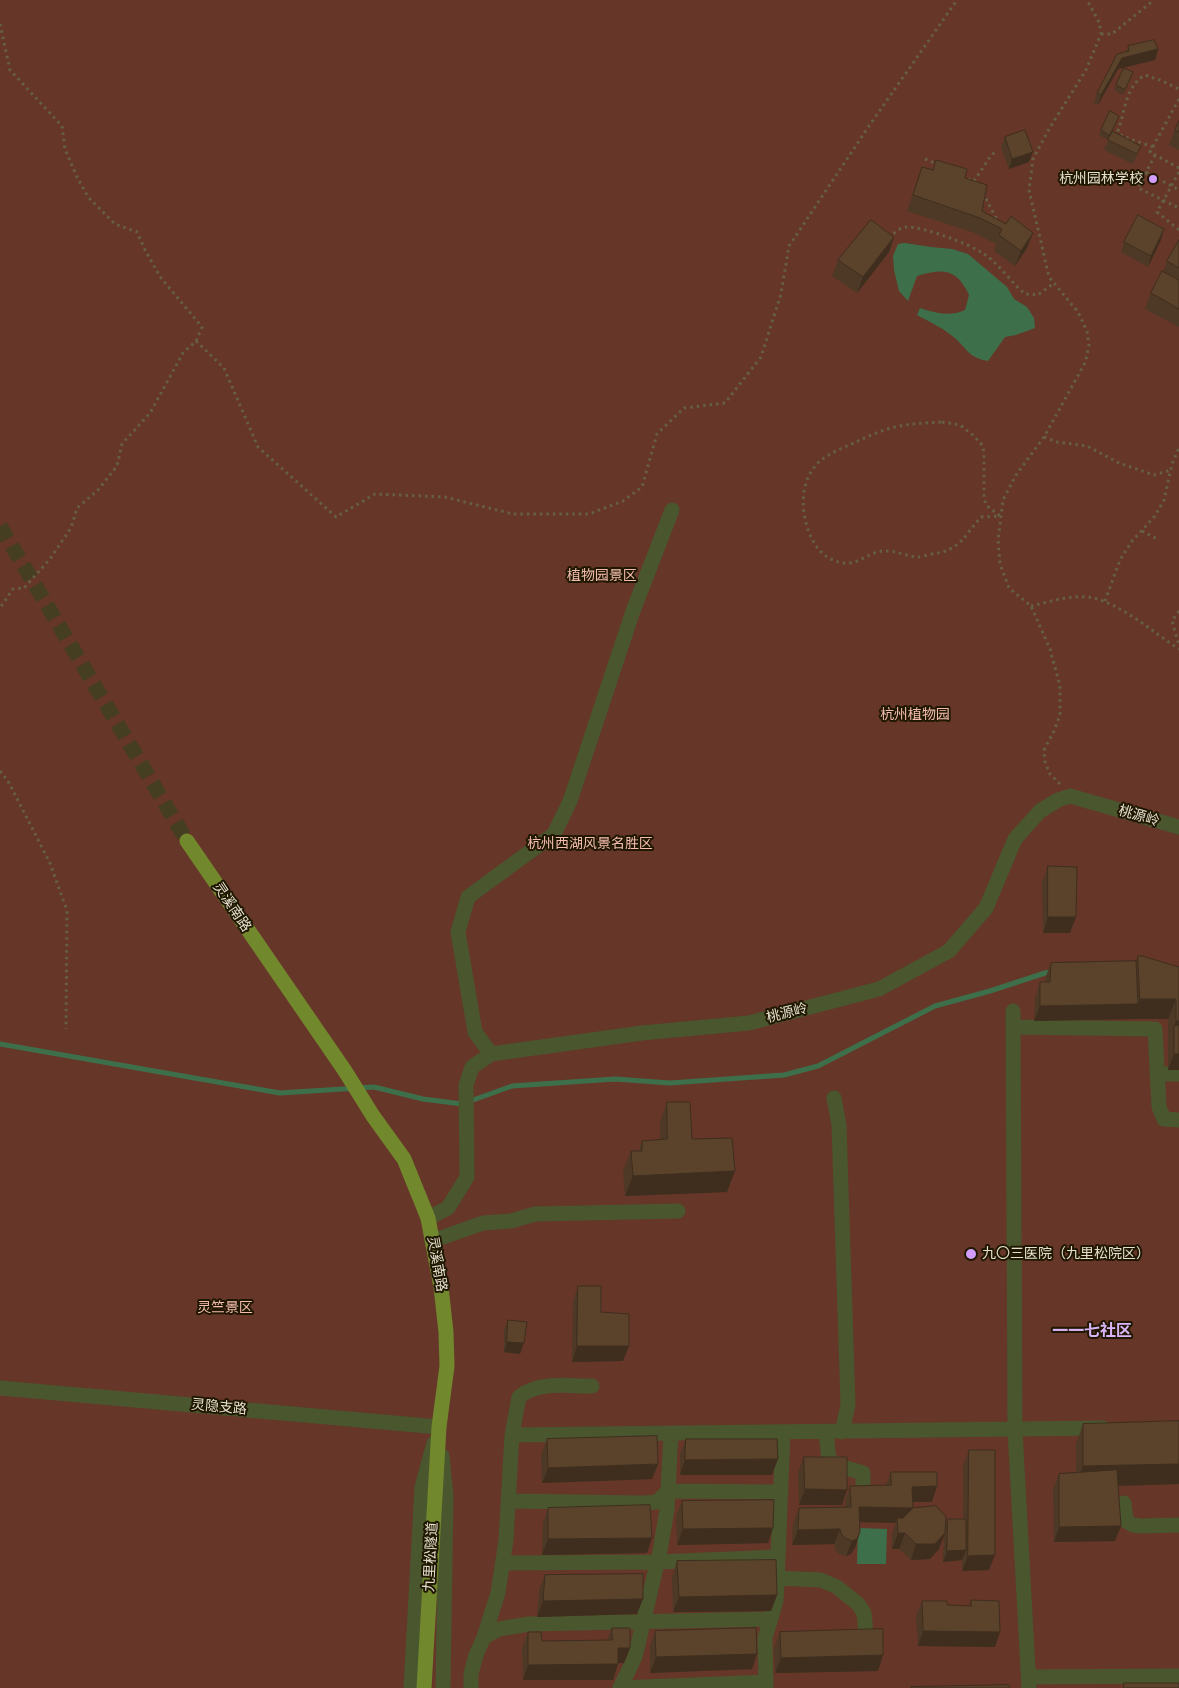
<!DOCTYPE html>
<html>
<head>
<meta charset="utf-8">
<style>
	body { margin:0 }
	canvas { display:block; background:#2a2102 }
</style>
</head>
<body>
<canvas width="1179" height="1688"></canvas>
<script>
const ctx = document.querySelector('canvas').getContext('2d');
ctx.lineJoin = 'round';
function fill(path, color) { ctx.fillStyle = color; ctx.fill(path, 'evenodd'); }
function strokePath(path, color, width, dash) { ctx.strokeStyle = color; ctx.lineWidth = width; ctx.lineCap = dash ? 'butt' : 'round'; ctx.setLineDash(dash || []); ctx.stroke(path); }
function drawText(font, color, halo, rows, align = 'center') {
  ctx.font = font + ' Raleway,"Noto Sans SC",sans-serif'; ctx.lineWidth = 4; ctx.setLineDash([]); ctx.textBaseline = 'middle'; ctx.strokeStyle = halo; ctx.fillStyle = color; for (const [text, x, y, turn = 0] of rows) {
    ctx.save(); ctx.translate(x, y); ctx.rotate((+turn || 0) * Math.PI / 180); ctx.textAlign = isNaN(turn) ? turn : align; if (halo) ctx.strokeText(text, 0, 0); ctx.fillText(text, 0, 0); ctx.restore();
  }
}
fill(new Path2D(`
	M 0,0 L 1179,0 L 1179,1688 L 0,1688 Z`), '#663629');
fill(new Path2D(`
	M 905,243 L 931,247 L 952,249 L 968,254 L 1007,287 L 1014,299 L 1027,307 L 1034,318 L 1035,328 L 1016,335 L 1005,337 L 988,361 C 968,357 969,351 956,339 C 945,329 930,322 917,315 L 920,308 C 936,313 949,317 965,310 L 969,295 C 957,269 944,268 917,276 L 908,301 L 899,291 L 894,270 L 893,256 L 898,244 Z
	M 858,1528 L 887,1529 L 886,1564 L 857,1564 Z`), '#3d704a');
strokePath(new Path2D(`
	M 0,1044 L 280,1093 L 374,1087 L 423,1099 L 462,1104 L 512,1086 L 615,1079 L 670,1083 L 784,1075 L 818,1066 L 935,1006 L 990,991 L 1045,973 L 1052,972`), '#3d704a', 5);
strokePath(new Path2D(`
	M 0,526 L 187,841`), '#463e21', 15, [15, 8]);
strokePath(new Path2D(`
	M 0,24 L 10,70 L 62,126 L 65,149 L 77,177 L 88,197 L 115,224 L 137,232 L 145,250 L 161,278 L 202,327 L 196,341 L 183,353 L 150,413 L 122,444 L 117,466 L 98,490 L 77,508 L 71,528 L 50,559 L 24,588 L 13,589 L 0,608
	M 1101,34 L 1112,34 L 1154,0
	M 1179,99 L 1150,152 L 1179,168
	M 1153,147 L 1122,136 L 1118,131 C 1125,113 1125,86 1145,75 L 1160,80 L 1179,89
	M 1155,155 L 1138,188 L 1179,208
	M 925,159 L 939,165
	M 1146,172 L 1179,190
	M 1179,172 L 1157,212 L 1179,230
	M 963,175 L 976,184
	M 974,181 L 990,157 L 997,150
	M 983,193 L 997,220
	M 890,239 C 894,232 900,227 908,227 C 924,227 970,244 984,254 C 998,263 1011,282 1025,294 L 1038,295 L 1054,283
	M 196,341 L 224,368 L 258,447 L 336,517 L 375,494 L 445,497 L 513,514 L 589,514 L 623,501 L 642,487 L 657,434 L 684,408 L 725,403 L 761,357 L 781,294 L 789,246 L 869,126 L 957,0
	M 942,422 L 960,425 L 974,436 L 982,445 L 984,452 L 984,497 L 986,505 L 1000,516 L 981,517 C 963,537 961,550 932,554 C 927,555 921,557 917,557 C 906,556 894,550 883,551 C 869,552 858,565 843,563 C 825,560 815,548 809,532 C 800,509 800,479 820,461 C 830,453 842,448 854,443 C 868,436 884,429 900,426 C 914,423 928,423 942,422 Z
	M 1044,437 L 1057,442 L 1087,446 L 1119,463 L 1154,475 L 1171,470
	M 1142,531 L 1159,540
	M 1105,601 L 1120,560 L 1132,541 L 1155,516 L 1164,500 L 1172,464 L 1179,448
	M 1031,606 C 1049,602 1069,595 1088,597 C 1118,601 1154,633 1179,649
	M 1179,611 L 1172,621 L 1179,645
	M 0,771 L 8,781 L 50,863 L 67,911 L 66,1029
	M 1060,784 L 1050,774 L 1045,762 L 1044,750 L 1054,731 L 1060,715 L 1060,686 L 1050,649 L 1031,606 L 1009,588 L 1000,564 L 998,540 L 1003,500 L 1016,475 L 1044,437 L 1085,363 L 1089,346 L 1087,331 L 1078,312 L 1049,277 L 1029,190 L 1033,159 L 1049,129 L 1086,70 L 1101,34 L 1099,22 L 1087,0`), '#665f44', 3, [2.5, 4]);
strokePath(new Path2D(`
	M 1013,1011 L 1015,1430 L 1029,1688
	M 1013,1027 L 1155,1029 L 1159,1107 L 1164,1119 L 1179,1120
	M 491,1054 L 475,1032 L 458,932 L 468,897 L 554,834 L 570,801 L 633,611 L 672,510
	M 1157,1074 L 1179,1074
	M 834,1098 L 839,1125 L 848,1405 L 842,1432
	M 428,1218 L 448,1208 L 467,1177 L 466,1085 L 472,1067 L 491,1054 L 642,1033 L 749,1023 L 879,989 L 949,951 L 986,908 L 1015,839 L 1040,811 L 1058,800 L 1070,796 L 1179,827
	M 432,1241 L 483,1223 L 511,1221 L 535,1214 L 678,1211
	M 0,1388 L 439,1427
	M 826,1432 L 829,1460 L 846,1468 L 863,1473 L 863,1489
	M 512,1435 L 1103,1428
	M 442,1456 L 446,1497 L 443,1688
	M 509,1501 L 643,1503 L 657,1502 L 668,1491 L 781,1492
	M 1124,1503 L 1126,1521 L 1133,1525 L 1141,1526 L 1179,1525
	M 503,1563 L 657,1562 L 777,1557
	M 777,1578 L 821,1580 L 837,1587 L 858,1604 L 864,1613 L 866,1634
	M 484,1637 L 499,1629 L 529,1624 L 771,1619
	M 1029,1677 L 1179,1676
	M 411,1688 L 422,1487 L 434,1443
	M 471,1688 L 471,1674 L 476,1655 L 484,1637 L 498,1593 L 506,1540 L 512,1435 L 519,1397 C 539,1381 567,1386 592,1386
	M 620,1688 L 635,1657 L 660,1551 L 667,1510 L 671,1433
	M 620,1688 L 766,1682
	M 766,1688 L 765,1638 L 776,1601 L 777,1584 L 783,1432`), '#4a562d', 15);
strokePath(new Path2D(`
	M 187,841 L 345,1071 L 373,1116 L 404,1159 L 428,1218 L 441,1287 L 446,1332 L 447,1366 L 439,1427 L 424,1688`), '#72882d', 15);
fill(new Path2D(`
	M 1128,46 L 1158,49 L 1155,60 L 1118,69 L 1098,105 L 1094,103 L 1097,93 L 1126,52 Z
	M 1133,72 L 1123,95 L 1114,90 L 1116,85 Z
	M 1179,121 L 1179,150 L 1169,145 L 1175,130 Z
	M 1101,130 L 1113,131 L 1141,146 L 1133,164 L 1104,150 L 1108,140 L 1099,135 Z
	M 1005,137 L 1029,162 L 1009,169 L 1001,147 Z
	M 922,167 L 965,178 L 982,211 L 1027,248 L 1015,266 L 994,251 L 996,244 L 975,233 L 907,211 Z
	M 894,237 L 889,252 L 857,293 L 832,276 L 838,260 Z
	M 1161,240 L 1148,267 L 1121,252 L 1124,242 Z
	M 1179,240 L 1179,327 L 1145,309 L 1151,293 L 1163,272 L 1167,261 Z
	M 1048,866 L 1070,933 L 1043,933 L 1042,882 Z
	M 1138,956 L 1179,967 L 1179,1070 L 1168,1070 L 1168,1019 L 1133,1019 L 1034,1021 L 1035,998 L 1040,982 L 1045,982 L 1045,979 L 1051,963 L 1136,961 Z
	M 667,1102 L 692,1139 L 727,1192 L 625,1196 L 623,1171 L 631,1151 L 639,1151 L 642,1141 L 660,1140 L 660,1122 Z
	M 578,1286 L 601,1312 L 623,1361 L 572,1362 L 573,1302 Z
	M 508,1320 L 520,1354 L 504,1352 L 504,1331 Z
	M 1083,1424 L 1179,1484 L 1118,1486 L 1121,1526 L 1115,1541 L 1054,1542 L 1053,1489 L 1059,1474 L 1076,1473 L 1076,1444 Z
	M 547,1439 L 658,1464 L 652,1479 L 542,1483 L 541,1455 Z
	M 686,1439 L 772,1475 L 680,1475 L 680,1454 Z
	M 969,1450 L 989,1570 L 962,1571 L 962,1560 L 943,1562 L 944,1535 L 939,1549 L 930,1559 L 911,1560 L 899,1549 L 892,1549 L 892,1533 L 896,1523 L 860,1522 L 860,1532 L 855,1548 L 851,1554 L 846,1556 L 839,1554 L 835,1550 L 834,1544 L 792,1545 L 793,1523 L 799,1508 L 845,1507 L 845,1501 L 850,1486 L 886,1485 L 891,1472 L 932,1502 L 913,1502 L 913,1508 L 945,1527 L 948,1519 L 963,1519 L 963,1466 Z
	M 804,1457 L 842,1505 L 799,1505 L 798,1472 Z
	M 682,1501 L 768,1543 L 677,1545 L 676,1516 Z
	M 548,1508 L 647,1553 L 542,1555 L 543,1523 Z
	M 677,1561 L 777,1595 L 771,1611 L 673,1612 L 672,1577 Z
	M 545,1575 L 637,1614 L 537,1617 L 539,1590 Z
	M 971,1600 L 1000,1632 L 995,1647 L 918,1646 L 916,1616 L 922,1601 L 947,1605 L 969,1606 Z
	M 612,1628 L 630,1648 L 624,1663 L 618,1663 L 613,1680 L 523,1680 L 522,1648 L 528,1632 L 542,1641 L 607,1640 Z
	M 655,1631 L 757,1654 L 752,1669 L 650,1673 L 650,1646 Z
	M 780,1632 L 878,1671 L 775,1673 L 774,1648 Z`), '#4d3925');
fill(new Path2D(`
	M 1158,49 L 1155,60 L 1118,69 L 1098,105 L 1101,95 L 1122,58 Z
	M 1033,152 L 1029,162 L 1009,169 L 1012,159 Z
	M 1164,229 L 1161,240 L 1148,267 L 1151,256 Z
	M 1033,233 L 1027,248 L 1015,266 L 1021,251 Z
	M 894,237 L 889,252 L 857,293 L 863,277 Z
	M 1048,917 L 1076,917 L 1070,933 L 1043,933 Z
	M 1140,999 L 1176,999 L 1168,1019 L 1133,1019 Z
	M 1138,1004 L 1133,1019 L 1034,1021 L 1040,1006 Z
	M 1176,1021 L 1179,1021 L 1179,1041 L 1174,1026 L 1168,1041 Z
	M 1174,1054 L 1179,1054 L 1179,1070 L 1168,1070 Z
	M 735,1171 L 727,1192 L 625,1196 L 633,1176 Z
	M 507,1342 L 524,1343 L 520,1354 L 504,1352 Z
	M 577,1346 L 629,1346 L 623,1361 L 572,1362 Z
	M 778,1459 L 772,1475 L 680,1475 L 685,1460 Z
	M 658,1464 L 652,1479 L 542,1483 L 548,1468 Z
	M 1179,1464 L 1179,1484 L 1076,1487 L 1083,1466 Z
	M 937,1486 L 932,1502 L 906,1502 L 912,1487 Z
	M 805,1489 L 847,1490 L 842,1505 L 799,1505 Z
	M 859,1507 L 913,1508 L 908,1523 L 897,1518 L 896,1523 L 853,1522 Z
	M 1121,1526 L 1115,1541 L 1054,1542 L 1059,1527 Z
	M 773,1528 L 768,1543 L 677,1545 L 683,1529 Z
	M 840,1529 L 834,1544 L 792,1545 L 798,1530 Z
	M 860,1532 L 855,1548 L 851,1554 L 846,1556 L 852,1541 Z
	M 898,1533 L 905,1533 L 899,1549 L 892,1549 Z
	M 945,1533 L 939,1549 L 930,1559 L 911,1560 L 916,1544 Z
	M 652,1538 L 647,1553 L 542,1555 L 548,1539 Z
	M 966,1550 L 962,1560 L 943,1562 L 947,1551 Z
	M 995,1555 L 989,1570 L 962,1571 L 968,1556 Z
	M 777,1595 L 771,1611 L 673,1612 L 679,1597 Z
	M 643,1599 L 637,1614 L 537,1617 L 543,1601 Z
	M 923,1631 L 1000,1632 L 995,1647 L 918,1646 Z
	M 618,1648 L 630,1648 L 624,1663 L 612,1663 Z
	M 757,1654 L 752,1669 L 650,1673 L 656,1657 Z
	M 883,1655 L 878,1671 L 775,1673 L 781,1658 Z
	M 618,1664 L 613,1680 L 523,1680 L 528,1665 Z`), '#3f2e1e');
const building = new Path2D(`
	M 1154,40 L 1158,49 L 1122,58 L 1101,95 L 1097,93 L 1117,54 L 1129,51 L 1128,46 Z
	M 1124,68 L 1133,72 L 1125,90 L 1116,85 Z
	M 1110,111 L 1119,116 L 1110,136 L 1101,130 Z
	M 1179,121 L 1179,132 L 1175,130 Z
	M 1025,130 L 1033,152 L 1012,159 L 1005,137 Z
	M 1112,131 L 1141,146 L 1137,154 L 1108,140 Z
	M 936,160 L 967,169 L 965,178 L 987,185 L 982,211 L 1006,224 L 1011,216 L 1033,233 L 1021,251 L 999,235 L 1002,229 L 980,218 L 913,195 L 922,167 L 933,170 Z
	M 1138,215 L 1164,229 L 1151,256 L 1124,242 Z
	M 871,220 L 894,237 L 863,277 L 838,260 Z
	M 1179,240 L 1179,268 L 1167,261 Z
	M 1162,271 L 1179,280 L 1179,309 L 1151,293 Z
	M 1048,866 L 1077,867 L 1076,917 L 1048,917 Z
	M 1138,956 L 1142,956 L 1179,967 L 1179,1021 L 1176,1021 L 1176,999 L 1140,999 Z
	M 1136,961 L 1138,1004 L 1040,1006 L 1040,982 L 1050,982 L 1051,963 Z
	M 1179,1025 L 1179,1054 L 1174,1054 L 1174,1026 Z
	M 667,1102 L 690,1102 L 692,1139 L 732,1138 L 735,1171 L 633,1176 L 631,1151 L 642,1151 L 642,1141 L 667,1139 Z
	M 578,1286 L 601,1286 L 601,1312 L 629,1314 L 629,1346 L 577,1346 Z
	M 508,1320 L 527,1322 L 524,1343 L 507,1342 Z
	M 1179,1421 L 1179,1464 L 1083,1466 L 1083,1424 Z
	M 657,1436 L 658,1464 L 548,1468 L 547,1439 Z
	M 686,1439 L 777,1439 L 778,1459 L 685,1460 Z
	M 969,1450 L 995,1450 L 995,1555 L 968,1556 Z
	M 804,1457 L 847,1457 L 847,1490 L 805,1489 Z
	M 1117,1470 L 1121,1526 L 1059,1527 L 1059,1474 Z
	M 891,1472 L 937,1472 L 937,1486 L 912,1487 L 913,1508 L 859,1507 L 860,1532 L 857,1539 L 852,1541 L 845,1538 L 841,1534 L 840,1529 L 798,1530 L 799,1508 L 851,1507 L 850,1486 L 891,1485 Z
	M 774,1500 L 773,1528 L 683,1529 L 682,1501 Z
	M 650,1505 L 652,1538 L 548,1539 L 548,1508 Z
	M 936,1506 L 946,1517 L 945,1533 L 935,1544 L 916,1544 L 905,1533 L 898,1533 L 897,1518 L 903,1518 L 913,1508 Z
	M 948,1519 L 966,1519 L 966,1550 L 947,1551 Z
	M 776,1560 L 777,1595 L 679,1597 L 677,1561 Z
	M 643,1574 L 643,1599 L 543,1601 L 545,1575 Z
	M 971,1600 L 999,1601 L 1000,1632 L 923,1631 L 922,1601 L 947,1601 L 947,1605 L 971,1606 Z
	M 612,1628 L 630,1628 L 630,1648 L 618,1648 L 618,1664 L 528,1665 L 528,1632 L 541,1632 L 542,1641 L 612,1640 Z
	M 756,1628 L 757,1654 L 656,1657 L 655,1631 Z
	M 883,1629 L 883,1655 L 781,1658 L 780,1632 Z
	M 1124,1683 L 1179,1683 L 1179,1688 L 1124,1688 Z
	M 1009,1685 L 1010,1688 L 911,1688 L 911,1687 Z`);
fill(building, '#5a422b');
strokePath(building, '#3f2e1e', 1);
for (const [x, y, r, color] of [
	[1153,179,5,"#d29dfd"],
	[971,1254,6,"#d29dfd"]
]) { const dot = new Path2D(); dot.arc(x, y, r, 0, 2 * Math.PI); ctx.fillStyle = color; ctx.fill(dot); strokePath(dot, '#201700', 2); }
drawText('14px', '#e5e0ce', '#201700', [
	["杭州园林学校",1143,179],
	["九〇三医院（九里松院区）",982,1254,"left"]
], 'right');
drawText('14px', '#f4bdaf', '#201700', [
	["植物园景区",602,576],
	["杭州植物园",915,715],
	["杭州西湖风景名胜区",590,844],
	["灵竺景区",225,1308]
]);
drawText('14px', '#e5e0ce', '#201700', [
	["桃源岭",1139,816,16],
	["灵溪南路",232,907,56],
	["桃源岭",787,1013,-14],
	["灵溪南路",437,1264,80],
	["灵隐支路",219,1407,5],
	["九里松隧道",431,1557,-87]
]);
drawText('bold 16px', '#d9b5f8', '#201700', [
	["一一七社区",1092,1331]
]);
</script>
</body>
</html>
